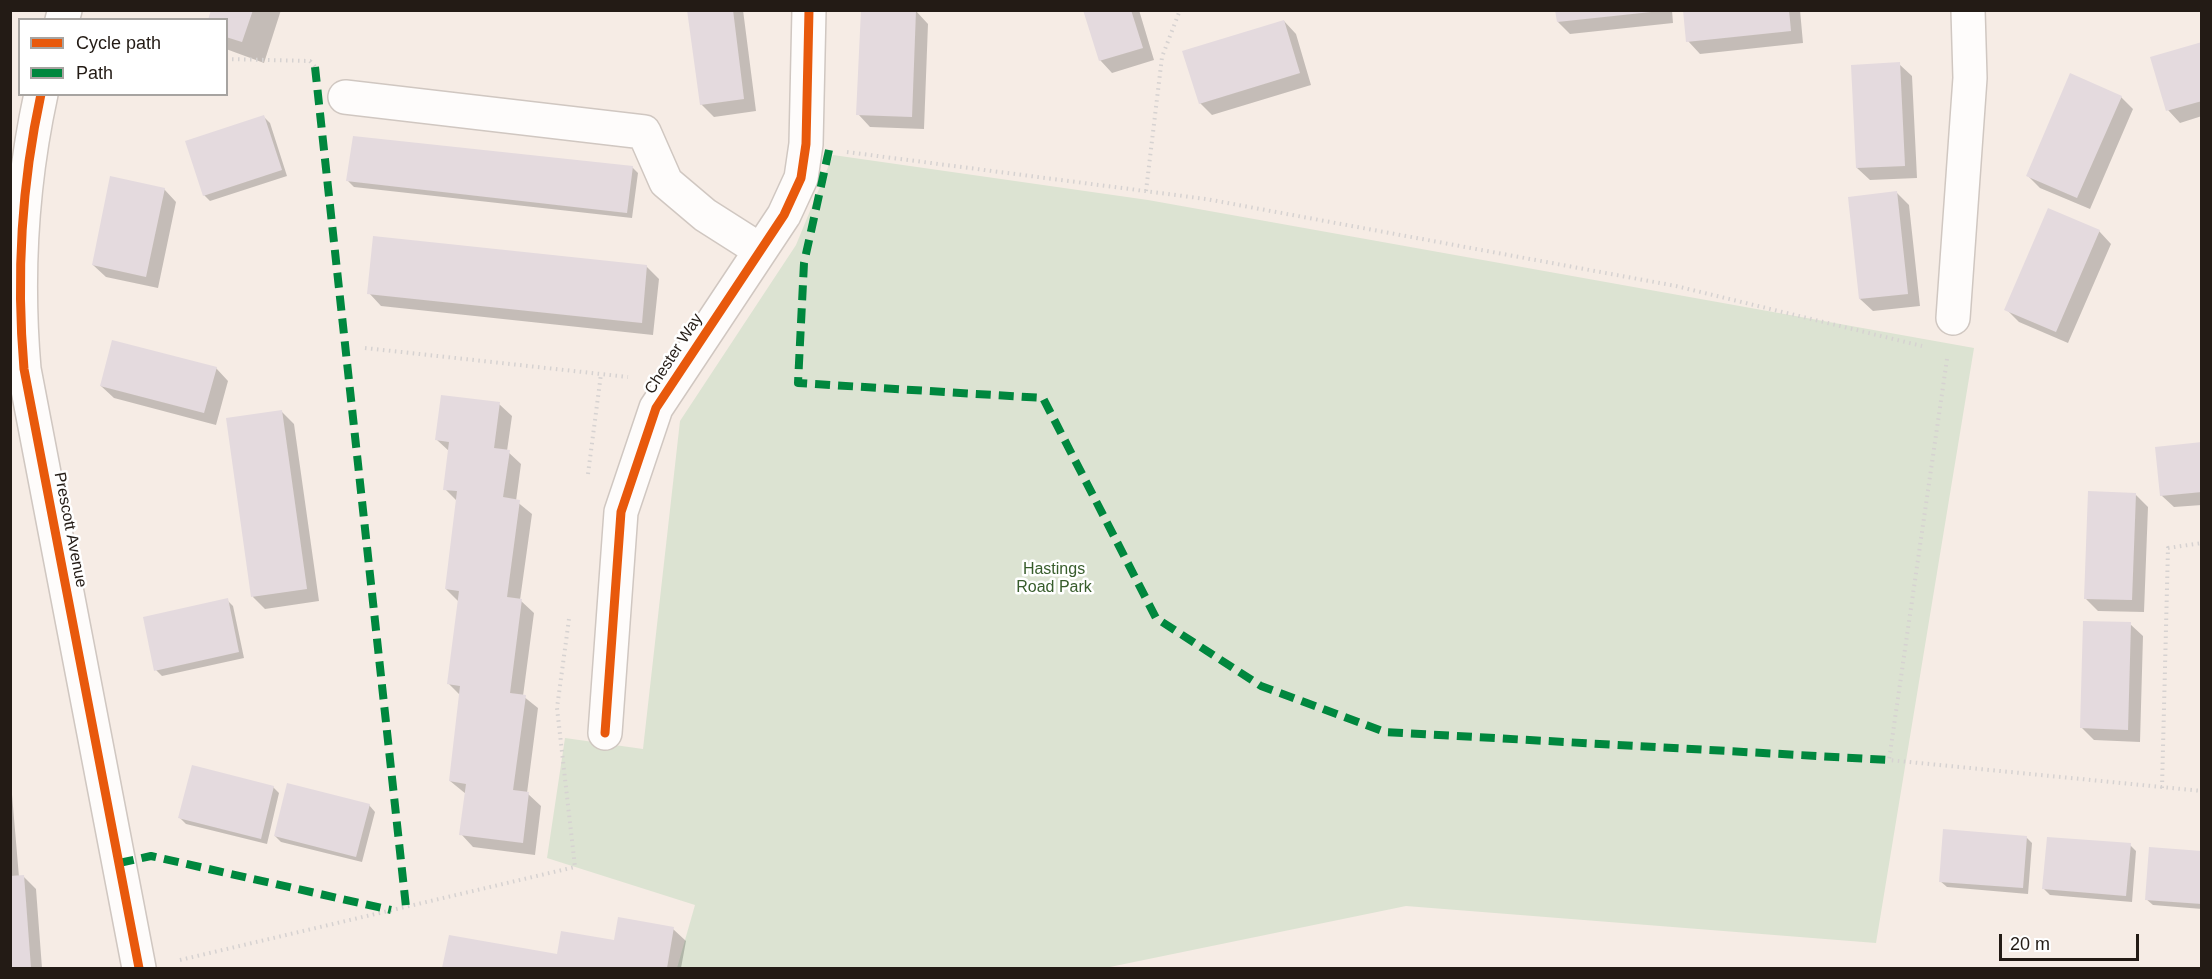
<!DOCTYPE html>
<html>
<head>
<meta charset="utf-8">
<style>
	body { margin:0 }
	#map { position:relative; width:2212px; height:979px; overflow:hidden; background:#f6ece5; font-family:Helvetica,sans-serif }
	canvas { display:block }
	.frame { position:absolute; inset:0; border:12px solid #231b15; pointer-events:none }
	.legend { position:absolute; left:18px; top:18px; width:210px; height:78px; box-sizing:border-box; background:#fff; border:2px solid #a7a4a1; margin:0; padding:8px 10px; list-style:none; font-size:18px; color:#231b15 }
	.legend li { display:flex; align-items:center; gap:12px; height:30px }
	.legend b { width:30px; border:2px solid #a7a4a1 }
	.scale { position:absolute; left:1999px; top:934px; width:140px; height:27px; box-sizing:border-box; border:3px solid #231b15; border-top:0; padding-left:8px; font-size:18px; line-height:21px; white-space:nowrap; color:#231b15; -webkit-text-stroke:4px #fff; paint-order:stroke }
</style>
</head>
<body>
<div id="map">
<canvas width="2212" height="979"></canvas>
<div class="frame"></div>
<ul class="legend">
<li><b style="height:8px;background:#e8590c"></b>Cycle path</li>
<li><b style="height:8px;background:#00873e"></b>Path</li>
</ul>
<div class="scale">20 m</div>
</div>
<script>
const ctx = document.querySelector('canvas').getContext('2d');
ctx.lineJoin = 'round';
function fill(path, color) { ctx.fillStyle = color; ctx.fill(path, 'evenodd'); }
function strokePath(path, color, width, dash) { ctx.strokeStyle = color; ctx.lineWidth = width; ctx.lineCap = dash ? 'butt' : 'round'; ctx.setLineDash(dash || []); ctx.stroke(path); }
function drawText(font, color, halo, rows, align = 'center') {
  ctx.font = font + ' Helvetica,sans-serif'; ctx.lineWidth = 5; ctx.setLineDash([]); ctx.textBaseline = 'middle'; ctx.strokeStyle = halo; ctx.fillStyle = color; for (const [text, x, y, turn = 0] of rows) {
    ctx.save(); ctx.translate(x, y); ctx.rotate((+turn || 0) * Math.PI / 180); ctx.textAlign = isNaN(turn) ? turn : align; if (halo) ctx.strokeText(text, 0, 0); ctx.fillText(text, 0, 0); ctx.restore();
  }
}
fill(new Path2D(`
	M 833,155 L 1148,200 L 1974,348 L 1876,943 L 1406,906 L 1105,968 L 677,968 L 695,905 L 547,858 L 565,738 L 643,749 L 680,421 L 796,245 Z`), '#dce3d2');
fill(new Path2D(`
	M 213,10 L 281,10 L 264,63 L 226,49 L 226,20 Z
	M 689,10 L 743,10 L 756,111 L 714,117 L 701,104 Z
	M 1085,10 L 1139,10 L 1154,60 L 1112,73 L 1100,60 Z
	M 1557,10 L 1672,10 L 1673,23 L 1570,34 L 1558,22 Z
	M 1684,10 L 1800,10 L 1803,43 L 1700,54 L 1688,41 Z
	M 916,11 L 928,24 L 924,129 L 870,127 L 858,114 Z
	M 1284,21 L 1296,34 L 1311,85 L 1212,115 L 1200,103 Z
	M 2202,44 L 2202,116 L 2180,123 L 2168,110 Z
	M 1899,64 L 1912,76 L 1917,178 L 1870,180 L 1857,168 Z
	M 2121,97 L 2133,109 L 2090,209 L 2040,188 L 2027,175 Z
	M 264,117 L 270,123 L 287,176 L 210,201 L 204,195 Z
	M 632,167 L 638,173 L 632,218 L 354,187 L 348,181 Z
	M 164,189 L 176,202 L 158,288 L 106,277 L 93,265 Z
	M 1897,193 L 1909,205 L 1920,306 L 1873,311 L 1860,299 Z
	M 2099,231 L 2111,244 L 2068,343 L 2019,322 L 2006,309 Z
	M 646,266 L 659,279 L 653,335 L 381,306 L 369,293 Z
	M 216,368 L 228,381 L 216,425 L 114,398 L 101,386 Z
	M 499,404 L 512,416 L 507,451 L 521,464 L 516,501 L 532,514 L 520,600 L 534,613 L 523,696 L 538,708 L 527,793 L 541,806 L 535,855 L 473,847 L 461,834 L 466,794 L 450,781 L 461,696 L 449,684 L 459,602 L 446,589 L 458,502 L 445,489 L 450,452 L 437,440 Z
	M 282,412 L 294,424 L 319,601 L 265,609 L 253,597 Z
	M 2202,444 L 2202,505 L 2174,507 L 2161,495 Z
	M 2135,494 L 2148,507 L 2144,612 L 2098,611 L 2086,599 Z
	M 227,600 L 233,606 L 244,658 L 162,676 L 156,670 Z
	M 2130,624 L 2143,636 L 2140,742 L 2094,740 L 2082,728 Z
	M 10,771 L 19,877 L 23,876 L 36,889 L 42,968 L 10,968 Z
	M 273,787 L 279,793 L 267,844 L 186,824 L 180,818 Z
	M 369,805 L 375,812 L 362,862 L 281,842 L 275,836 Z
	M 2026,837 L 2032,843 L 2028,894 L 1947,887 L 1940,881 Z
	M 2130,845 L 2136,851 L 2132,902 L 2050,895 L 2044,889 Z
	M 2202,853 L 2202,909 L 2153,905 L 2146,899 Z
	M 673,929 L 686,941 L 681,968 L 444,968 L 450,937 L 558,956 Z`), '#0003');
fill(new Path2D(`
	M 211,10 L 253,10 L 242,42 L 226,37 L 226,20 L 208,20 Z
	M 687,10 L 733,10 L 744,99 L 700,105 Z
	M 861,10 L 916,10 L 912,117 L 856,115 Z
	M 1083,10 L 1131,10 L 1143,48 L 1099,61 Z
	M 1555,10 L 1651,10 L 1651,12 L 1557,22 Z
	M 1683,10 L 1789,10 L 1791,31 L 1686,42 Z
	M 1284,20 L 1300,73 L 1199,104 L 1182,51 Z
	M 2202,42 L 2202,101 L 2166,111 L 2150,57 Z
	M 1900,62 L 1905,166 L 1856,168 L 1851,65 Z
	M 2070,73 L 2122,96 L 2077,198 L 2026,176 Z
	M 264,115 L 282,170 L 203,196 L 185,141 Z
	M 353,136 L 633,166 L 627,213 L 346,181 Z
	M 110,176 L 165,188 L 146,277 L 92,265 Z
	M 1897,191 L 1908,294 L 1859,299 L 1848,197 Z
	M 2048,208 L 2100,230 L 2056,332 L 2004,310 Z
	M 373,236 L 647,265 L 642,323 L 367,294 Z
	M 112,340 L 217,367 L 204,413 L 100,386 Z
	M 441,395 L 500,402 L 494,448 L 510,450 L 503,497 L 520,500 L 507,597 L 522,599 L 510,693 L 526,695 L 513,790 L 529,792 L 523,843 L 459,835 L 466,784 L 449,781 L 460,686 L 447,684 L 459,591 L 445,589 L 457,491 L 443,490 L 449,442 L 435,440 Z
	M 282,410 L 307,589 L 251,597 L 226,418 Z
	M 2202,442 L 2202,492 L 2160,496 L 2155,447 Z
	M 2088,491 L 2136,493 L 2132,600 L 2084,599 Z
	M 228,598 L 239,652 L 154,671 L 143,617 Z
	M 2083,621 L 2131,622 L 2128,730 L 2080,728 Z
	M 192,765 L 274,786 L 261,839 L 178,818 Z
	M 287,783 L 370,804 L 356,857 L 274,836 Z
	M 1943,829 L 2027,836 L 2023,888 L 1939,882 Z
	M 2047,837 L 2131,843 L 2126,896 L 2042,889 Z
	M 2149,847 L 2202,851 L 2202,904 L 2145,900 Z
	M 24,875 L 31,968 L 10,968 L 10,876 Z
	M 618,917 L 674,927 L 667,968 L 442,968 L 449,935 L 557,954 L 561,931 L 614,940 Z`), '#e4dade');
const minor = new Path2D(`
	M 62,20 L 65,10
	M 41,94 C 21,186 16,276 24,369 L 139,968
	M 345,97 L 644,132 L 666,182 L 705,215 L 760,250
	M 1953,318 L 1970,78 L 1968,10
	M 605,733 L 621,512 L 656,408 L 784,215 L 801,178 L 806,144 L 809,10`);
strokePath(minor, '#d0c7c1', 36);
strokePath(new Path2D(`
	M 226,59 L 310,61 L 316,68
	M 847,152 L 1206,199 L 1676,286 L 1922,346
	M 1146,191 L 1162,57 L 1180,10
	M 365,348 L 628,377
	M 1947,359 L 1889,760 L 2202,791
	M 588,474 L 601,374
	M 2162,788 L 2168,548 L 2202,543
	M 180,960 L 575,867 L 557,708 L 569,619`), '#d6d2d1', 4, [1.5, 4.5]);
strokePath(minor, '#fefcfb', 33);
strokePath(new Path2D(`
	M 315,67 L 406,907
	M 829,150 L 804,263 L 798,383 L 1043,398 L 1156,618 L 1261,686 L 1385,732 L 1889,760
	M 119,863 L 151,856 L 391,910`), '#00873e', 8, [15, 8]);
strokePath(new Path2D(`
	M 41,94 C 21,186 16,276 24,369 L 139,968
	M 605,733 L 621,512 L 656,408 L 784,215 L 801,178 L 806,144 L 809,10`), '#e8590c', 9);
drawText('16px', '#231b15', '#fff', [
	["Chester Way",674,354,-57],
	["Prescott Avenue",70,530,79]
]);
drawText('16px', '#375c2b', '#fff', [
	["Hastings",1054,570],
	["Road Park",1054,588]
]);
</script>
</body>
</html>
